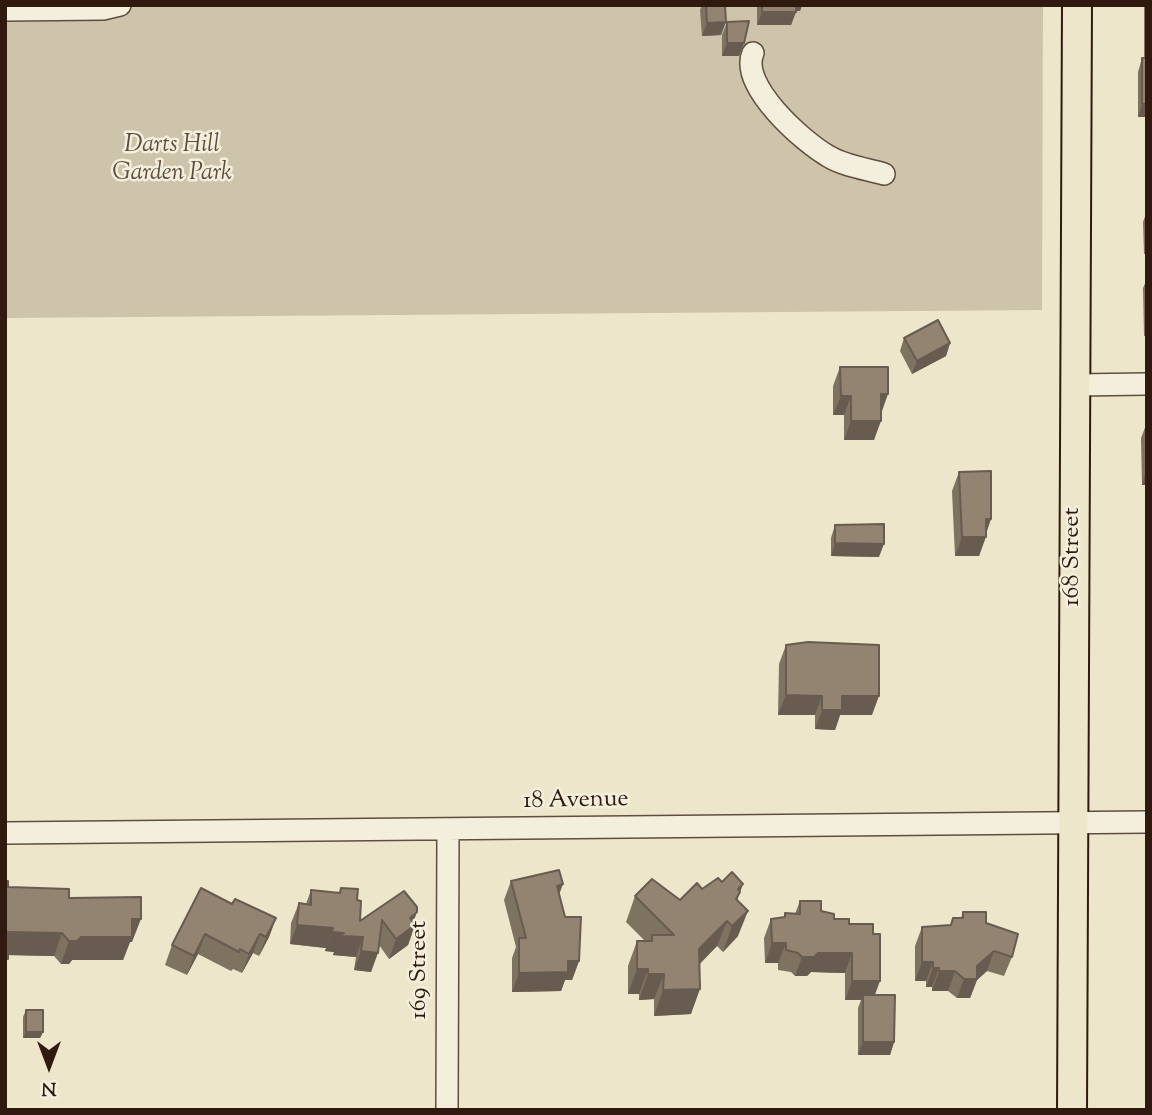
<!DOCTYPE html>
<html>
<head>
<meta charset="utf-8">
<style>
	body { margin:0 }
	#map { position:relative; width:1152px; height:1115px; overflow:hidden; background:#eee6cb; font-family:"Sorts Mill Goudy",serif }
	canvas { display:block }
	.frame { position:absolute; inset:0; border:7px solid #301a0f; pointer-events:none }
	.north { position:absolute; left:14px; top:1031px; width:70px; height:70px; -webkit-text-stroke:5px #f4efdd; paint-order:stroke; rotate:180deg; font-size:19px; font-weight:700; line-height:28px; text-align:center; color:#301a0f }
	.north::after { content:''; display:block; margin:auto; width:24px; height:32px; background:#301a0f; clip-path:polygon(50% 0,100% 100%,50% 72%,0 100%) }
</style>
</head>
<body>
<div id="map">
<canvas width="1152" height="1115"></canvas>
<div class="frame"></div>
<div class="north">N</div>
</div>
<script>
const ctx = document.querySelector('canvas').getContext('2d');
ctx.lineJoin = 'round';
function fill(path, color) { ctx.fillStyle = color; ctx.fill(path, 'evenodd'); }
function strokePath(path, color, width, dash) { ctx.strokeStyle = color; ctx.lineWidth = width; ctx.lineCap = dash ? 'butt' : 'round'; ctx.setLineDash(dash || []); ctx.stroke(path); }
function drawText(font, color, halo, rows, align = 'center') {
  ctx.font = font + ' "Sorts Mill Goudy",serif'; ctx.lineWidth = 5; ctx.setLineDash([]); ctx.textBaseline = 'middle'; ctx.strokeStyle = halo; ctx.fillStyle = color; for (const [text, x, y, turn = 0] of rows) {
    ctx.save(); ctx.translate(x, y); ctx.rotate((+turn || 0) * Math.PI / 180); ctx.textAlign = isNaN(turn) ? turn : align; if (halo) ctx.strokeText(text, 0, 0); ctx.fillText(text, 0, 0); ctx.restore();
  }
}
fill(new Path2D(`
	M 5,5 L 1043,5 L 1042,310 L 5,318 Z`), '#cec3ab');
const minor = new Path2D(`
	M 5,10 L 103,9 L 120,5
	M 753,53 C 739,85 802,141 828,156 C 844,166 867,169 884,174
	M 1075,385 L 1147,384
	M 5,833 L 1147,822
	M 447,1110 L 448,830`);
const major = new Path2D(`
	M 1072,1110 L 1077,5`);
strokePath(minor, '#604d3e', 24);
strokePath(major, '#301a0f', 32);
strokePath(minor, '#f4efdd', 21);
strokePath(major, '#eee6cb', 28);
fill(new Path2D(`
	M 702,5 L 725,5 L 721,35 L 702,36 L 700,10 Z
	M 757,5 L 802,5 L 800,11 L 796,11 L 791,25 L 757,25 Z
	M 1144,5 L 1147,5 L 1147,117 L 1138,117 L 1138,72 L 1142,58 L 1144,58 Z
	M 727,22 L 744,43 L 739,56 L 722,56 L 722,35 Z
	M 1147,211 L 1147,254 L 1144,254 L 1143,222 Z
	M 1147,279 L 1147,336 L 1144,336 L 1143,288 Z
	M 904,338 L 950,343 L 946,356 L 912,374 L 900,351 Z
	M 840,367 L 881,413 L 874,440 L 844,440 L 844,415 L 833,415 L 833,386 Z
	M 1146,425 L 1147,425 L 1147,485 L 1142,485 L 1141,438 Z
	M 959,472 L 991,519 L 979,556 L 955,556 L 952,491 Z
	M 835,525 L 879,557 L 831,556 L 831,538 Z
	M 786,645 L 872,715 L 840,715 L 835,730 L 815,729 L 815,715 L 778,715 L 779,664 Z
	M 511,881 L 559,894 L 565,917 L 579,961 L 572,980 L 565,980 L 561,991 L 512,992 L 512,958 L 516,947 L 504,900 Z
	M 8,887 L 69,898 L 132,942 L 130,942 L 123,960 L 72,960 L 69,964 L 61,964 L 54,956 L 8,955 Z
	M 341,888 L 357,900 L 360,921 L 404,891 L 413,922 L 415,925 L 408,945 L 389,959 L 379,945 L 371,972 L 354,970 L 356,957 L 333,955 L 334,952 L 325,951 L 326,948 L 290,944 L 291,923 L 299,903 L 306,904 L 311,890 L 339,893 Z
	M 702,889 L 737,901 L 738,936 L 723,952 L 717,946 L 699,965 L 691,1014 L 654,1016 L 654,999 L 639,1000 L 639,994 L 628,994 L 628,966 L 637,941 L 645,941 L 626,922 L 635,896 L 680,900 Z
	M 800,901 L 821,911 L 834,919 L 849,924 L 875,995 L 894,1042 L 890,1055 L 858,1055 L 858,1008 L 861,1000 L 845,1000 L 845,973 L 811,972 L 807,976 L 795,976 L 791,972 L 778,970 L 778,963 L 765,963 L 764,938 L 771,919 L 784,917 L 785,913 L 795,914 Z
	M 232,904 L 276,918 L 269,937 L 259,956 L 253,953 L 242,973 L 233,969 L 231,971 L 198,954 L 187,975 L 165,965 L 172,945 Z
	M 963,912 L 986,923 L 1012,957 L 1004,976 L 987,971 L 977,980 L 970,998 L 957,998 L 948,991 L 932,991 L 932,987 L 926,987 L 926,981 L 915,981 L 915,946 L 922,927 L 951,925 L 961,918 Z
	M 26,1010 L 43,1032 L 40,1038 L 23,1038 L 23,1017 Z`), '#7e7261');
fill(new Path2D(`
	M 793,5 L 802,5 L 800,11 L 791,11 Z
	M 762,12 L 796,12 L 791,25 L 757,25 Z
	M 726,22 L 721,35 L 702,36 L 707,23 Z
	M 727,43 L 744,43 L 739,56 L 722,56 Z
	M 1142,104 L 1147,104 L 1147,117 L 1138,117 Z
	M 950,343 L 946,356 L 912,374 L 917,361 Z
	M 881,394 L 888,394 L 881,414 Z
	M 841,396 L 851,396 L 844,415 L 833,415 Z
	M 851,421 L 881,421 L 874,440 L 844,440 Z
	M 1146,472 L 1147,485 L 1142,485 Z
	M 986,519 L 991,519 L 984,537 L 986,537 L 979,556 L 955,556 L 962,537 Z
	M 835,543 L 884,544 L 879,557 L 831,556 Z
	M 786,695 L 822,696 L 815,715 L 778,715 Z
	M 842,696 L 879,696 L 872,715 L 840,715 L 835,730 L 815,729 L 822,710 Z
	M 563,884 L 556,903 L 557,886 Z
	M 743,884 L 734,909 L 726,924 L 738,889 Z
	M 748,911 L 738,936 L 723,952 L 732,926 Z
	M 417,912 L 411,929 L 415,925 L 408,945 L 389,959 L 396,939 L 410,918 Z
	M 276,918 L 269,937 L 259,956 L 266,937 Z
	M 132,919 L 141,919 L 132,942 L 130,942 L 123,960 L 72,960 L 69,964 L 61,964 L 69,941 Z
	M 727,921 L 717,946 L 689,974 L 699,949 Z
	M 297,925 L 333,928 L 326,948 L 290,944 Z
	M 8,932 L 62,933 L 54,956 L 5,955 Z
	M 332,932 L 363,937 L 356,957 L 333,955 L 334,952 L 325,951 Z
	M 205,934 L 198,954 L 187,975 L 194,956 Z
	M 260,934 L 253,953 L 242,973 L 249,954 Z
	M 772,943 L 786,943 L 778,963 L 765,963 Z
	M 361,951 L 378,953 L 371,972 L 354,970 Z
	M 994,951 L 987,971 L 977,980 L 970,998 L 957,998 L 964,979 Z
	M 818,953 L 852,953 L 845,973 L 811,972 L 807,976 L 795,976 L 802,957 Z
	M 568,961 L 579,961 L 572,980 L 565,980 L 561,991 L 512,992 L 519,973 Z
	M 922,962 L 933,962 L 926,981 L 915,981 Z
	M 933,968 L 939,968 L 932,987 L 926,987 Z
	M 637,969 L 648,969 L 639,994 L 628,994 Z
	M 939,971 L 955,971 L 948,991 L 932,991 Z
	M 648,974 L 664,974 L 654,999 L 639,1000 Z
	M 852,981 L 880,981 L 873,1000 L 863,995 L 861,1000 L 845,1000 Z
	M 700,989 L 691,1014 L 654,1016 L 663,990 Z
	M 26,1032 L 43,1032 L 40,1038 L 23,1038 Z
	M 863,1042 L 894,1042 L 890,1055 L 858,1055 Z`), '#675c4f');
const building = new Path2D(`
	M 706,5 L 725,5 L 726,22 L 707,23 Z
	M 762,5 L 796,5 L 796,12 L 762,12 Z
	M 749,21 L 744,43 L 727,43 L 727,22 Z
	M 1142,58 L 1147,58 L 1147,104 L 1142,104 Z
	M 938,320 L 950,343 L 917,361 L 904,338 Z
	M 840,367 L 888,367 L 888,394 L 881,394 L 881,421 L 851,421 L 851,396 L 841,396 Z
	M 1146,425 L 1147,425 L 1147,472 L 1146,472 Z
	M 991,471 L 991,519 L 986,519 L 986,537 L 962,537 L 959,472 Z
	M 884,524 L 884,544 L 835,543 L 835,525 Z
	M 808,642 L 879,645 L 879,696 L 842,696 L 842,710 L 822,710 L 822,696 L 786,695 L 786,645 Z
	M 559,870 L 563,884 L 557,886 L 565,917 L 581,917 L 579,961 L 568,961 L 568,972 L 519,973 L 519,938 L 526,938 L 511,881 Z
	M 732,872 L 743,884 L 738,889 L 740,892 L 736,899 L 748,911 L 732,926 L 727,921 L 699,949 L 700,989 L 663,990 L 664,974 L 648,974 L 648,969 L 637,969 L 637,941 L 652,941 L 652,935 L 674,935 L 635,896 L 652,879 L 680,900 L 697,883 L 702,889 L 718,878 L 722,882 Z
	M 5,881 L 8,881 L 8,887 L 69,889 L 69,898 L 141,897 L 141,919 L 132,919 L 132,937 L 81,937 L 77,941 L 69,941 L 62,933 L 8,932 L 8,959 L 5,959 Z
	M 201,888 L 232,904 L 235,899 L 276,918 L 266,937 L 260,934 L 249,954 L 240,949 L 239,952 L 205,934 L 194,956 L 172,945 Z
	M 341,888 L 358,889 L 357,900 L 361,901 L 360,921 L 404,891 L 417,907 L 417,912 L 410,918 L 415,925 L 396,939 L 382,920 L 378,953 L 361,951 L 363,937 L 340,936 L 344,933 L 332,932 L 333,928 L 297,925 L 299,903 L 311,905 L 311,890 L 340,893 Z
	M 800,901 L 821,901 L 821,911 L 834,914 L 834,919 L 849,919 L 849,924 L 873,924 L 873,934 L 880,934 L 880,981 L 852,981 L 852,953 L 818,953 L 814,957 L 802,957 L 798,953 L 786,950 L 786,943 L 772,943 L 771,919 L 785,917 L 785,913 L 800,914 Z
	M 963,912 L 986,912 L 986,923 L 1018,934 L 1012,957 L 994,951 L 977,966 L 977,979 L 964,979 L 955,971 L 939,971 L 939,968 L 933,968 L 933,962 L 922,962 L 922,927 L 951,925 L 953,918 L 963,918 Z
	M 863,995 L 895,995 L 894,1042 L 863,1042 Z
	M 26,1010 L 43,1010 L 43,1032 L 26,1032 Z`);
fill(building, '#938471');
strokePath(building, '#675c4f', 2);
drawText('italic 24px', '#5f4d3e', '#f4efdd', [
	["Darts Hill",172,147],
	["Garden Park",172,175]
]);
drawText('24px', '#301a0f', '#f4efdd', [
	["168 Street",1074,557,-90],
	["18 Avenue",576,802,-1],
	["169 Street",421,970,-90]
]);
</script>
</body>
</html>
